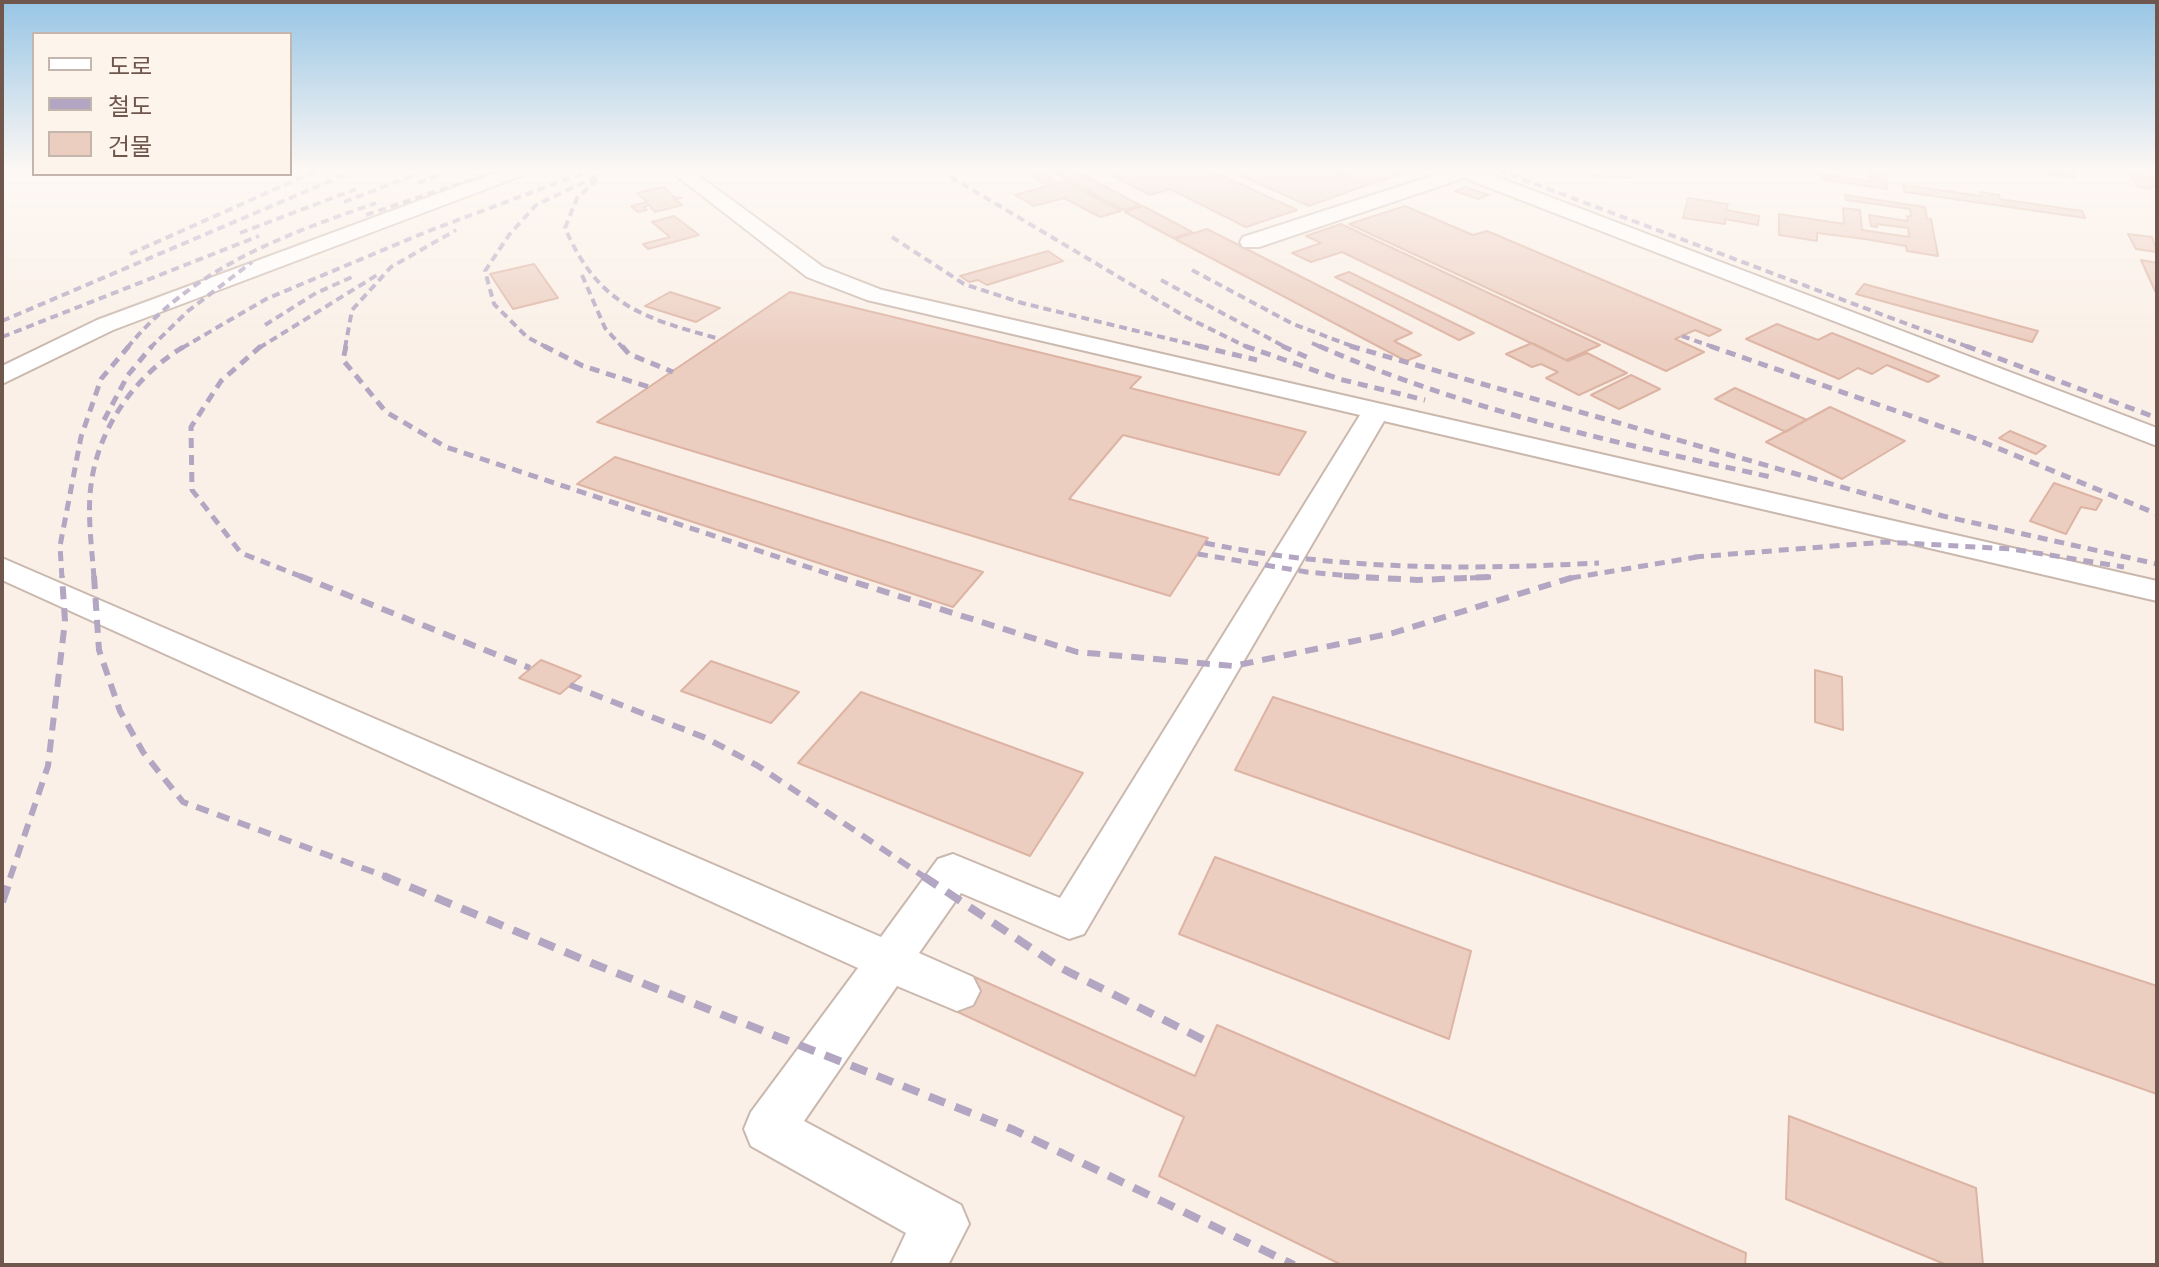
<!DOCTYPE html>
<html>
<head>
<meta charset="utf-8">
<style>
	body { margin:0 }
	#map { position:relative; width:2159px; height:1267px; overflow:hidden; background:#faf0e7; font-family:Rubik,"Noto Sans KR",sans-serif }
	canvas { display:block }
	.frame { position:absolute; inset:0; border:4px solid #70574e; pointer-events:none }
	.legend { position:absolute; left:32px; top:32px; width:260px; height:144px; box-sizing:border-box; background:#fdf5ec; border:2px solid #c5b6ad; margin:0; padding:10px 14px; list-style:none; font-size:24px; color:#70574e }
	.legend li { display:flex; align-items:center; gap:16px; height:40px }
	.legend b { width:40px; border:2px solid #c5b6ad }
</style>
</head>
<body>
<div id="map">
<canvas width="2159" height="1267"></canvas>
<div class="frame"></div>
<ul class="legend">
<li><b style="height:10px;background:#fff"></b>도로</li>
<li><b style="height:10px;background:#b3a6c2"></b>철도</li>
<li><b style="height:22px;background:#eccec1"></b>건물</li>
</ul>
</div>
<script>
const ctx = document.querySelector('canvas').getContext('2d');
ctx.lineJoin = 'round';
function fill(path, color) { ctx.fillStyle = color; ctx.fill(path, 'evenodd'); }
function strokePath(path, color, width, dash) { ctx.strokeStyle = color; ctx.lineWidth = width; ctx.lineCap = dash ? 'butt' : 'round'; ctx.setLineDash(dash || []); ctx.stroke(path); }
const building = new Path2D(`
	M 1023,170 L 1039,170 L 1056,181 L 1044,184 Z
	M 1050,170 L 1074,170 L 1140,205 L 1124,210 Z
	M 1102,170 L 1210,170 L 1297,210 L 1246,227 L 1170,189 L 1150,195 Z
	M 1228,170 L 1329,170 L 1367,185 L 1309,206 Z
	M 1330,170 L 1416,170 L 1367,185 Z
	M 2015,170 L 2073,170 L 2076,178 Z
	M 1870,171 L 1887,174 L 1887,189 L 1821,179 L 1821,174 L 1870,182 Z
	M 2127,171 L 2157,179 L 2157,187 L 2149,186 L 2151,189 L 2137,187 Z
	M 1065,181 L 1121,211 L 1100,217 L 1064,198 L 1034,206 L 1015,195 Z
	M 1903,185 L 1981,196 L 1980,192 L 1999,195 L 2000,199 L 2082,211 L 2085,218 L 1905,192 Z
	M 663,187 L 674,197 L 682,198 L 675,199 L 682,205 L 655,212 L 649,205 L 644,207 L 647,210 L 638,212 L 631,206 L 647,202 L 637,193 Z
	M 1465,187 L 1489,195 L 1478,199 L 1455,191 Z
	M 1845,195 L 1925,207 L 1927,219 L 1931,219 L 1938,256 L 1907,251 L 1906,246 L 1865,239 L 1817,233 L 1817,241 L 1779,235 L 1779,214 L 1844,224 L 1843,208 L 1860,210 L 1862,230 L 1909,237 L 1908,228 L 1876,224 L 1877,227 L 1871,226 L 1869,215 L 1908,221 L 1907,216 L 1911,217 L 1910,209 L 1846,200 Z
	M 1688,198 L 1728,204 L 1726,210 L 1759,216 L 1758,225 L 1725,219 L 1725,224 L 1683,218 Z
	M 1143,206 L 1192,232 L 1173,238 L 1125,212 Z
	M 1405,206 L 1473,235 L 1487,231 L 1721,330 L 1709,336 L 1695,330 L 1675,339 L 1704,352 L 1666,371 L 1349,224 Z
	M 674,216 L 699,235 L 648,249 L 643,244 L 670,237 L 652,222 Z
	M 1341,224 L 1600,345 L 1566,360 L 1342,252 L 1311,262 L 1292,253 L 1321,243 L 1306,236 Z
	M 1207,229 L 1412,333 L 1394,341 L 1421,355 L 1406,361 L 1175,239 Z
	M 2128,234 L 2152,237 L 2157,252 L 2136,249 Z
	M 1048,251 L 1063,261 L 987,285 L 978,280 L 969,282 L 960,276 Z
	M 2141,260 L 2157,263 L 2157,291 L 2155,291 Z
	M 534,264 L 558,298 L 513,309 L 490,274 Z
	M 1349,272 L 1474,333 L 1459,340 L 1335,277 Z
	M 1864,284 L 2038,331 L 2032,342 L 1856,294 Z
	M 670,292 L 720,308 L 696,322 L 645,306 Z
	M 790,292 L 1141,377 L 1130,388 L 1306,432 L 1279,475 L 1123,435 L 1069,499 L 1208,538 L 1170,596 L 597,422 Z
	M 1777,324 L 1818,340 L 1832,333 L 1939,376 L 1928,382 L 1887,365 L 1872,374 L 1858,368 L 1839,379 L 1746,339 Z
	M 1532,343 L 1568,361 L 1587,353 L 1627,373 L 1579,395 L 1546,378 L 1558,372 L 1541,364 L 1532,367 L 1506,354 Z
	M 1631,375 L 1660,389 L 1619,409 L 1591,395 Z
	M 1735,388 L 1807,420 L 1786,432 L 1715,399 Z
	M 1830,407 L 1905,441 L 1842,479 L 1766,442 Z
	M 2010,431 L 2046,446 L 2036,454 L 1999,438 Z
	M 615,457 L 983,572 L 953,607 L 577,484 Z
	M 2054,483 L 2102,500 L 2096,510 L 2081,507 L 2066,534 L 2030,521 Z
	M 541,660 L 581,676 L 560,694 L 519,678 Z
	M 711,661 L 799,692 L 771,723 L 681,691 Z
	M 1815,670 L 1842,677 L 1843,730 L 1815,722 Z
	M 861,692 L 1083,773 L 1030,856 L 798,763 Z
	M 1273,697 L 2157,986 L 2157,1094 L 1235,770 Z
	M 1215,857 L 1471,951 L 1449,1039 L 1179,934 Z
	M 968,974 L 1195,1076 L 1217,1025 L 1746,1253 L 1745,1265 L 1342,1265 L 1159,1176 L 1184,1117 L 947,1007 Z
	M 1789,1116 L 1976,1188 L 1983,1265 L 1947,1265 L 1786,1199 Z`);
fill(building, '#eccec1');
strokePath(building, '#ddb4a4', 2);
const minor = new Path2D(`
	M 502,170 L 529,170 L 526,174 L 113,330 L 2,384 L 2,366 L 97,320 Z
	M 669,170 L 691,170 L 823,267 L 882,290 L 2157,581 L 2157,601 L 1384,421 L 1084,934 L 1069,939 L 961,893 L 919,953 L 973,977 L 980,991 L 973,1005 L 957,1011 L 897,986 L 804,1121 L 961,1205 L 969,1224 L 948,1265 L 891,1265 L 906,1233 L 751,1146 L 744,1129 L 751,1112 L 858,968 L 2,580 L 2,558 L 881,937 L 938,859 L 953,854 L 1060,898 L 1360,415 L 867,300 L 807,277 Z
	M 1450,170 L 1479,170 L 2157,428 L 2157,446 L 1464,178 L 1259,247 L 1243,247 L 1240,242 L 1243,237 Z
	M 1586,170 L 1633,170 L 1628,177 L 1589,174 Z`);
strokePath(minor, '#cab8ae', 4);
fill(minor, '#fff');
strokePath(new Path2D(`
	M 939,170 L 1186,317 L 1249,348
	M 1498,170 L 1971,348
	M 2139,170 L 2157,172
	M 597,179 L 577,198 L 565,228 C 599,306 643,318 720,339
	M 418,183 L 453,170
	M 344,202 L 427,170
	M 366,215 L 500,170
	M 240,233 L 356,189
	M 892,237 L 964,284 L 1022,303 L 1207,348
	M 130,254 L 318,170
	M 1192,270 L 1293,324 L 1357,348
	M 582,275 L 605,328 L 623,348
	M 1161,280 L 1287,348
	M 2,321 L 356,170
	M 265,325 L 316,293 L 352,277
	M 1682,336 L 1716,348
	M 2,337 L 259,236
	M 1312,343 L 1323,348
	M 127,348 C 193,268 281,236 376,203
	M 150,348 L 188,311 L 252,262
	M 182,348 L 266,299 L 426,232 L 591,170
	M 259,348 L 377,275
	M 345,348 L 352,310 L 391,267 L 456,230
	M 548,348 L 527,337 L 494,304 L 485,271 L 509,235 L 536,205 L 609,170`), '#b3a6c2', 4, [8, 5]);
strokePath(new Path2D(`
	M 261,346 L 221,381 L 191,427 L 192,490 L 241,553 L 305,578
	M 346,346 L 343,360 L 386,412 L 446,447 L 841,578
	M 544,346 L 583,366 L 649,387
	M 622,346 L 629,354 L 673,372
	M 1199,346 L 1257,360
	M 1245,346 L 1339,379 L 1425,400
	M 1282,346 L 1311,359
	M 1319,346 C 1464,410 1617,443 1771,477
	M 1350,346 L 1943,516 L 2157,564
	M 1710,346 L 1971,437 L 2157,514
	M 1966,346 L 2157,418
	M 104,420 L 128,375 L 152,346
	M 1205,543 C 1336,570 1466,570 1599,563
	M 1198,554 L 1307,572 L 1372,578
	M 1694,557 L 1885,542 L 2012,549 L 2124,567
	M 62,578 L 60,546 L 81,437 L 101,379 L 129,346
	M 94,578 C 92,549 87,515 91,485 C 98,428 136,374 185,346
	M 1470,578 L 1491,577
	M 1571,578 L 1703,556`), '#b3a6c2', 5, [10, 7]);
strokePath(new Path2D(`
	M 94,576 L 99,650 L 120,711 L 143,752 L 183,802 L 390,878
	M 300,576 L 530,668
	M 835,576 L 1077,652 L 1233,666 L 1393,633 L 1577,576
	M 1344,576 L 1417,580 L 1491,577
	M 570,685 L 706,738 L 758,766 L 926,878
	M 10,878 L 48,766 L 65,621 L 62,576`), '#b3a6c2', 6, [13, 9]);
strokePath(new Path2D(`
	M 384,876 L 594,964 L 1014,1130 L 1294,1265
	M 923,876 L 1061,968 L 1210,1043
	M 2,902 L 11,876`), '#b3a6c2', 8, [17, 11]);
const sky = ctx.createLinearGradient(0, 0, 0, 347);
sky.addColorStop(0, '#97c5e5');
sky.addColorStop(0.49, '#fdf8f4');
sky.addColorStop(1, '#fdf8f400');
ctx.fillStyle = sky;
ctx.fillRect(0, 0, 2159, 347);
</script>
</body>
</html>
